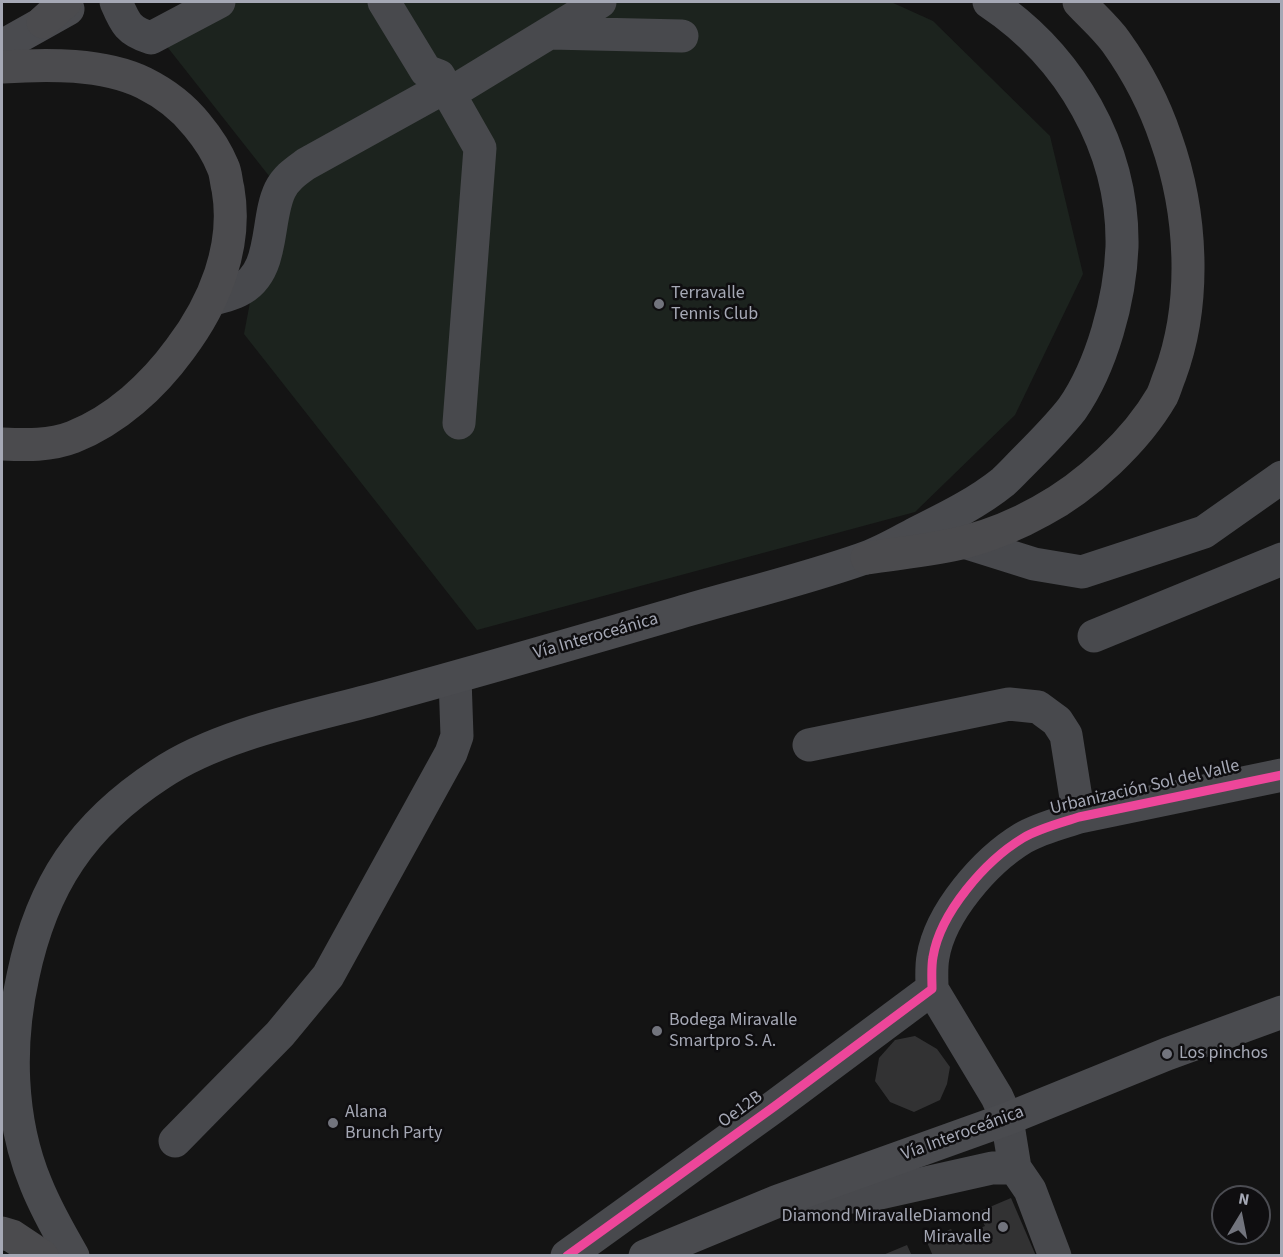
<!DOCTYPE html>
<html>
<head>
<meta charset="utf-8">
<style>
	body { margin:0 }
	#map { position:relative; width:1283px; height:1257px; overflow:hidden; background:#141414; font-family:"Source Sans 3",sans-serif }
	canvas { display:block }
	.frame { position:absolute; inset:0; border:3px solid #a5a8b5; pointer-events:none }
	.north { position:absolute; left:1211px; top:1185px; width:60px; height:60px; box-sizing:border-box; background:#0f0e10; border:2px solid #4b4c52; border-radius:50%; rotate:10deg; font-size:16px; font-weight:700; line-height:24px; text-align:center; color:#a5a8b5 }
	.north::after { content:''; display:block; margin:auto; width:21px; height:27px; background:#72747d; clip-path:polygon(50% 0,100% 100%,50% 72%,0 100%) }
</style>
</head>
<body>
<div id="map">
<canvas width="1283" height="1257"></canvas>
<div class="frame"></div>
<div class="north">N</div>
</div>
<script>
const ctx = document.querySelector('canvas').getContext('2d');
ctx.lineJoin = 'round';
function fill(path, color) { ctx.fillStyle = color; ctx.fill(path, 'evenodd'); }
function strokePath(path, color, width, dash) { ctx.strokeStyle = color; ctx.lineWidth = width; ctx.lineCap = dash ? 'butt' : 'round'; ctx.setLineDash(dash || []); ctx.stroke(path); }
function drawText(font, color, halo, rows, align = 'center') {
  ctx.font = font + ' "Source Sans 3",sans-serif'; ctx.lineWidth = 5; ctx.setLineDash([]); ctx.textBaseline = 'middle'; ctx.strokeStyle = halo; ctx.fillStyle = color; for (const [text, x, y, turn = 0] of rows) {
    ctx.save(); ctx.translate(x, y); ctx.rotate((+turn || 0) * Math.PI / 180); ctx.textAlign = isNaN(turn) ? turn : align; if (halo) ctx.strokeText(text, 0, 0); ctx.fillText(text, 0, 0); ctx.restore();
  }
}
fill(new Path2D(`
	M 192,2 L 891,2 L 933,21 L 1050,136 L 1083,274 L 1015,415 L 915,512 L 477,630 L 244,334 L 273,181 L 150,25 Z`), '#1c231e');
fill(new Path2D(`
	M 915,1036 L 937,1049 L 950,1067 L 947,1084 L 940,1100 L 914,1112 L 890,1102 L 875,1081 L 879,1058 L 895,1040 Z
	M 1011,1198 L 1036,1256 L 933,1256 L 926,1240 L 951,1229 L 956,1238 L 985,1226 L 978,1212 Z
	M 907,1245 L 912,1256 L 883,1256 L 883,1255 Z`), '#323233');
strokePath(new Path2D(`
	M 116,2 C 125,23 128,31 151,38 L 219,2
	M 384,2 L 426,71 L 439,76 L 480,148 L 459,423
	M 550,33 L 682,36
	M 449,94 L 600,2
	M 211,300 C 220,297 230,295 238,291 C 276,273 265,221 280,190 C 286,178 295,172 306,164 L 445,87
	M 964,542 L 1034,564 L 1082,572 L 1204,532 L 1282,477
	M 1094,636 L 1282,559
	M 809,745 L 1009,704 L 1038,707 L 1057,721 L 1066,735 L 1079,817
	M 932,989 C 932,979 931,967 933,957 C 940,913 985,861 1023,838 C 1040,828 1061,823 1079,817 L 1282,775
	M 932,989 L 997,1097 L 1007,1119 L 1015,1168 L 1030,1190 L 1055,1256
	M 175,1141 L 280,1034 L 328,976 L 451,753 L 457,736 L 455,678
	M 792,1201 L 867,1196 L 992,1168 L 1015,1168
	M 567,1256 L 775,1106 L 932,989`), '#48494d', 33);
strokePath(new Path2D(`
	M 2,46 L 68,9
	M 73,1256 C 59,1232 46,1209 36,1184 C 9,1119 8,1043 23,976 C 42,885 82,825 160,774 C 216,736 303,718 368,701 C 472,673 575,643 678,613 C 739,595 802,580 862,559 C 881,553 899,542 916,533 C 946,518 977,503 1003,482 C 1010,476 1017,468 1024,461 C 1041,444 1058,427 1072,409 C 1102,366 1120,299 1122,247 C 1124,148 1070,56 989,2
	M 645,1256 L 778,1201 L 1007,1119 L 1167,1054 L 1282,1012`), '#4a4b4f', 33);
strokePath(new Path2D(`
	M 43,22 L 65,2
	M 2,67 C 47,64 103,63 144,83 C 166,94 182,106 197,125 C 207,137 217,152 223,167 C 226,173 226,182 228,189 C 238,247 214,304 180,349 C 153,386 116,420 73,437 C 50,446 26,445 2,444
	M 867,558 C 899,553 934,550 965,542 C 991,535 1018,524 1041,511 C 1086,487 1136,441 1162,396 C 1165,390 1167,382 1170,375 C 1197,302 1192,212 1166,139 C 1155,106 1136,70 1116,42 C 1106,28 1091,15 1079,2
	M 2,1233 L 12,1236 L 42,1256`), '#4b4b4e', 33);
strokePath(new Path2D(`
	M 567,1256 L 775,1106 L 932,989 C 932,979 931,967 933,957 C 940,913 985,861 1023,838 C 1040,828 1061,823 1079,817 L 1282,775`), '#ed469a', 9);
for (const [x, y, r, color] of [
	[659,304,6,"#72747d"],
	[657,1031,6,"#72747d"],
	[1167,1054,6,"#72747d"],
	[333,1123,6,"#72747d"],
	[1003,1227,6,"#72747d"]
]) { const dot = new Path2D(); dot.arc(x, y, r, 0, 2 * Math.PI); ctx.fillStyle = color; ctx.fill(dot); strokePath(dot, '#0f0e10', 2); }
drawText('18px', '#a5a8b5', '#0f0e10', [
	["Terravalle",671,294],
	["Tennis Club",671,315],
	["Bodega Miravalle",669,1021],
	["Smartpro S. A.",669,1042],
	["Los pinchos",1179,1054],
	["Alana",345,1113],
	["Brunch Party",345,1134],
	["Diamond MiravalleDiamond",991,1217,"right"],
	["Miravalle",991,1238,"right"]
], 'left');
drawText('18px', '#a5a8b5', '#0f0e10', [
	["Vía Interoceánica",596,637,-16],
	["Urbanización Sol del Valle",1145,788,-13],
	["Oe12B",741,1110,-36],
	["Vía Interoceánica",963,1134,-20]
]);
</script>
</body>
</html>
